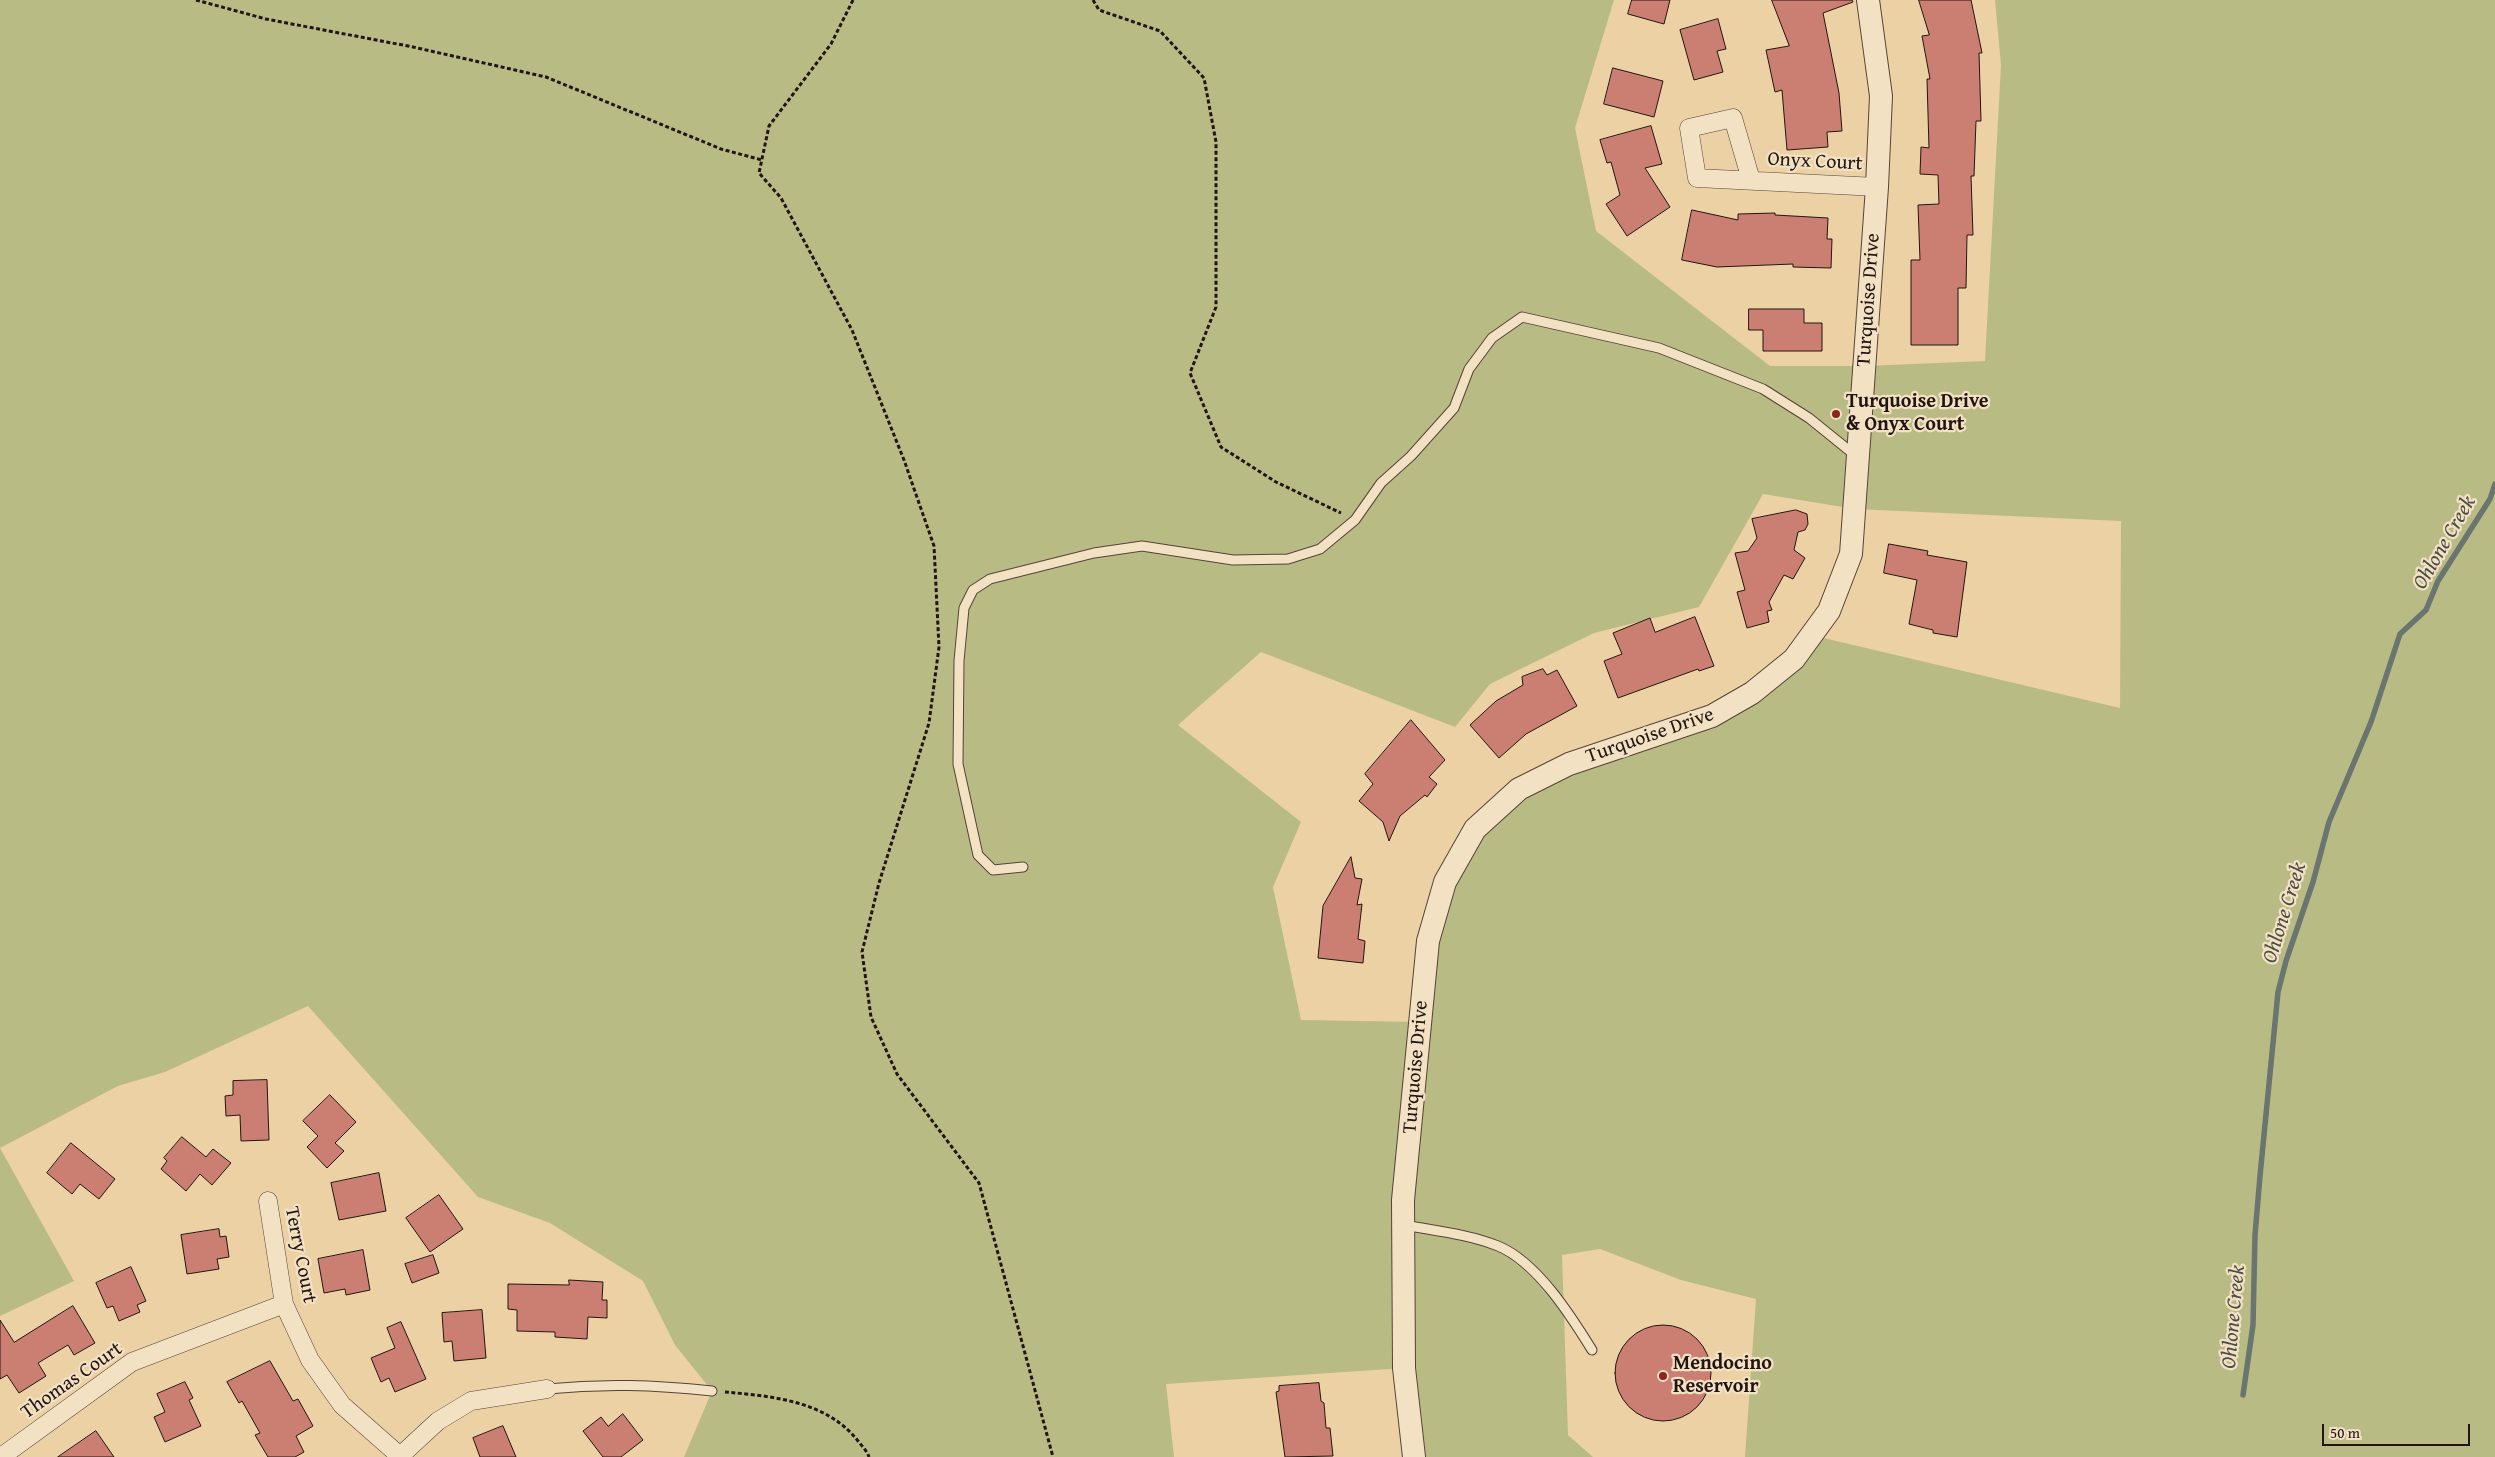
<!DOCTYPE html>
<html>
<head>
<meta charset="utf-8">
<style>
	body { margin:0 }
	#map { position:relative; width:2495px; height:1457px; overflow:hidden; background:#ecd1a4; font-family:"Gentium Book Plus",serif }
	canvas { display:block }
	.scale { position:absolute; left:2322px; top:1424px; width:148px; height:22px; box-sizing:border-box; border:2px solid #221511; border-top:0; padding-left:6px; font-size:15px; line-height:18px; white-space:nowrap; color:#221511; -webkit-text-stroke:4px #f3e1c4; paint-order:stroke }
</style>
</head>
<body>
<div id="map">
<canvas width="2495" height="1457"></canvas>
<div class="scale">50 m</div>
</div>
<script>
const ctx = document.querySelector('canvas').getContext('2d');
ctx.lineJoin = 'round';
function fill(path, color) { ctx.fillStyle = color; ctx.fill(path, 'evenodd'); }
function strokePath(path, color, width, dash) { ctx.strokeStyle = color; ctx.lineWidth = width; ctx.lineCap = dash ? 'butt' : 'round'; ctx.setLineDash(dash || []); ctx.stroke(path); }
function drawText(font, color, halo, rows, align = 'center') {
  ctx.font = font + ' "Gentium Book Plus",serif'; ctx.lineWidth = 4.5; ctx.setLineDash([]); ctx.textBaseline = 'middle'; ctx.strokeStyle = halo; ctx.fillStyle = color; for (const [text, x, y, turn = 0] of rows) {
    ctx.save(); ctx.translate(x, y); ctx.rotate((+turn || 0) * Math.PI / 180); ctx.textAlign = isNaN(turn) ? turn : align; if (halo) ctx.strokeText(text, 0, 0); ctx.fillText(text, 0, 0); ctx.restore();
  }
}
fill(new Path2D(`
	M 0,0 L 1614,0 L 1575,128 L 1596,231 L 1770,366 L 1865,366 L 1985,361 L 2001,65 L 1995,0 L 2495,0 L 2495,1457 L 1745,1457 L 1756,1299 L 1681,1280 L 1600,1249 L 1562,1255 L 1568,1435 L 1593,1457 L 1414,1457 L 1404,1368 L 1166,1384 L 1174,1457 L 684,1457 L 712,1391 L 675,1345 L 643,1281 L 550,1223 L 478,1197 L 308,1006 L 165,1072 L 118,1086 L 0,1148 L 74,1281 L 0,1316 ZM 1763,494 L 1855,509 L 2121,521 L 2120,708 L 1811,635 L 1712,716 L 1519,789 L 1445,882 L 1420,1022 L 1301,1020 L 1273,887 L 1301,822 L 1178,725 L 1261,652 L 1455,727 L 1490,684 L 1594,633 L 1699,607 Z`), '#b9bb85');
strokePath(new Path2D(`
	M 2243,1395 L 2253,1325 L 2255,1235 L 2260,1176 L 2278,992 L 2286,961 L 2313,882 L 2329,822 L 2371,722 L 2400,634 L 2426,610 L 2438,581 L 2490,499 L 2495,484`), '#6a756f', 5.5);
const building = new Path2D(`
	M 1632,0 L 1670,0 L 1664,24 L 1628,14 Z
	M 1772,0 L 1852,0 L 1853,2 L 1823,13 L 1839,93 L 1842,131 L 1827,132 L 1828,147 L 1787,150 L 1782,90 L 1775,92 L 1766,50 L 1789,46 Z
	M 1919,0 L 1971,0 L 1982,53 L 1979,53 L 1981,121 L 1976,121 L 1974,176 L 1971,176 L 1973,235 L 1967,235 L 1966,288 L 1958,288 L 1958,345 L 1911,345 L 1911,260 L 1920,260 L 1918,205 L 1939,204 L 1938,175 L 1920,174 L 1921,147 L 1929,148 L 1927,79 L 1930,79 L 1922,36 L 1929,35 Z
	M 1718,19 L 1726,49 L 1717,51 L 1723,72 L 1694,80 L 1680,30 Z
	M 1613,68 L 1663,81 L 1654,117 L 1604,104 Z
	M 1651,126 L 1662,164 L 1645,168 L 1670,207 L 1627,236 L 1606,204 L 1620,195 L 1611,162 L 1607,163 L 1600,140 Z
	M 1692,210 L 1738,220 L 1738,214 L 1775,213 L 1775,215 L 1828,218 L 1827,239 L 1832,239 L 1831,268 L 1793,267 L 1793,264 L 1717,267 L 1682,260 Z
	M 1749,309 L 1804,309 L 1804,323 L 1822,323 L 1822,351 L 1763,351 L 1763,330 L 1749,330 Z
	M 1796,510 L 1807,514 L 1808,524 L 1805,530 L 1798,532 L 1794,550 L 1805,558 L 1793,579 L 1784,575 L 1769,602 L 1772,610 L 1767,611 L 1769,622 L 1747,628 L 1737,592 L 1745,590 L 1735,553 L 1748,551 L 1757,538 L 1752,519 Z
	M 1889,544 L 1928,551 L 1927,555 L 1967,562 L 1957,637 L 1933,633 L 1933,630 L 1909,624 L 1917,580 L 1884,573 Z
	M 1695,617 L 1714,666 L 1699,671 L 1698,669 L 1618,698 L 1604,661 L 1622,654 L 1613,633 L 1650,618 L 1655,632 Z
	M 1543,669 L 1547,675 L 1557,670 L 1577,706 L 1526,734 L 1499,758 L 1470,725 L 1496,701 L 1523,685 L 1522,677 Z
	M 1411,720 L 1445,760 L 1429,777 L 1437,784 L 1427,797 L 1425,795 L 1400,816 L 1389,841 L 1383,822 L 1359,801 L 1373,784 L 1365,774 Z
	M 1351,857 L 1355,878 L 1362,879 L 1357,905 L 1362,904 L 1358,939 L 1365,941 L 1363,963 L 1318,958 L 1323,906 Z
	M 267,1080 L 269,1140 L 241,1141 L 240,1115 L 226,1116 L 225,1096 L 233,1095 L 233,1081 Z
	M 330,1095 L 356,1122 L 335,1143 L 344,1151 L 327,1168 L 307,1147 L 318,1136 L 303,1121 Z
	M 182,1137 L 206,1157 L 213,1149 L 231,1163 L 212,1185 L 200,1174 L 186,1191 L 161,1169 L 167,1161 L 164,1158 Z
	M 71,1143 L 115,1179 L 99,1199 L 80,1184 L 72,1194 L 47,1173 Z
	M 379,1173 L 386,1211 L 339,1220 L 331,1183 Z
	M 439,1195 L 463,1229 L 430,1252 L 406,1218 Z
	M 219,1229 L 220,1237 L 226,1236 L 229,1257 L 217,1259 L 219,1269 L 187,1274 L 181,1235 Z
	M 363,1250 L 370,1290 L 346,1295 L 345,1289 L 324,1293 L 318,1259 Z
	M 433,1255 L 439,1273 L 412,1283 L 405,1264 Z
	M 131,1267 L 146,1301 L 137,1305 L 140,1312 L 119,1321 L 113,1306 L 107,1308 L 96,1283 Z
	M 569,1280 L 603,1282 L 602,1300 L 607,1300 L 607,1318 L 588,1317 L 587,1339 L 555,1337 L 555,1332 L 517,1331 L 517,1310 L 508,1309 L 508,1284 L 569,1285 Z
	M 73,1306 L 95,1343 L 74,1355 L 68,1345 L 38,1363 L 46,1376 L 19,1393 L 7,1375 L 0,1379 L 0,1320 L 14,1342 Z
	M 482,1310 L 486,1358 L 454,1361 L 452,1341 L 444,1342 L 442,1313 Z
	M 401,1322 L 426,1379 L 395,1392 L 389,1378 L 381,1382 L 371,1358 L 395,1348 L 387,1328 Z
	M1615 1373a48 48 0 1 1 96 0a48 48 0 1 1-96 0Z
	M 270,1361 L 293,1401 L 298,1399 L 313,1426 L 296,1436 L 304,1452 L 295,1457 L 268,1457 L 255,1435 L 260,1433 L 242,1401 L 239,1403 L 227,1382 Z
	M 185,1382 L 193,1398 L 189,1400 L 201,1426 L 165,1442 L 154,1417 L 165,1412 L 157,1394 Z
	M 1319,1383 L 1321,1401 L 1324,1403 L 1326,1428 L 1330,1428 L 1333,1456 L 1285,1457 L 1276,1392 L 1279,1391 L 1279,1386 Z
	M 623,1414 L 643,1440 L 621,1457 L 603,1457 L 583,1431 L 601,1417 L 608,1426 Z
	M 503,1426 L 516,1457 L 480,1457 L 473,1438 Z
	M 96,1431 L 114,1457 L 58,1457 Z`);
fill(building, '#cb7f72');
strokePath(building, '#221511', 1);
const service = new Path2D(`
	M 1023,867 L 993,870 L 978,855 L 958,764 L 959,661 L 964,608 L 973,590 L 990,579 L 1094,553 L 1142,546 L 1233,560 L 1288,559 L 1320,549 L 1355,520 L 1381,483 L 1411,456 L 1454,408 L 1469,369 L 1492,338 L 1522,317 L 1659,348 L 1763,389 L 1809,418 L 1856,456
	M 1404,1225 C 1436,1231 1468,1234 1498,1246 C 1537,1262 1571,1316 1592,1350
	M 547,1389 C 605,1383 654,1385 712,1391`);
const minor = new Path2D(`
	M 1751,180 L 1733,118 L 1689,128 L 1697,178 L 1877,187
	M 268,1201 L 284,1304 L 310,1360 L 342,1405 L 401,1457
	M 1,1457 L 132,1362 L 284,1304
	M 399,1457 L 438,1421 L 471,1401 L 547,1389`);
const tertiary = new Path2D(`
	M 1414,1457 L 1404,1368 L 1403,1200 L 1428,941 L 1445,882 L 1475,829 L 1519,789 L 1569,764 L 1712,716 L 1752,693 L 1794,659 L 1829,611 L 1851,554 L 1877,187 L 1881,96 L 1868,0`);
strokePath(service, '#544436', 11);
strokePath(minor, '#544436', 19);
strokePath(tertiary, '#544436', 24);
strokePath(new Path2D(`
	M 196,0 L 266,19 L 413,47 L 546,77 L 721,149 L 762,160
	M 853,0 L 831,44 L 769,126 L 759,173 L 781,198 L 852,330 L 904,460 L 934,546 L 939,647 L 929,723 L 879,883 L 862,952 L 871,1017 L 897,1074 L 979,1183 L 1053,1457
	M 1093,0 L 1099,10 L 1160,31 L 1204,78 L 1216,142 L 1216,307 L 1190,373 L 1221,447 L 1276,482 L 1341,513
	M 725,1392 C 772,1396 827,1401 858,1441 C 862,1446 867,1451 869,1457`), '#221511', 3, [4, 2.5]);
strokePath(service, '#f3e1c4', 9);
strokePath(minor, '#f3e1c4', 18);
strokePath(tertiary, '#f3e1c4', 22);
for (const [x, y, r, color] of [
	[1836,414,5,"#8f2418"],
	[1663,1376,5,"#8f2418"]
]) { const dot = new Path2D(); dot.arc(x, y, r, 0, 2 * Math.PI); ctx.fillStyle = color; ctx.fill(dot); strokePath(dot, '#f3e1c4', 2); }
drawText('20px', '#221511', '#f3e1c4', [
	["Onyx Court",1815,162,3],
	["Turquoise Drive",1869,300,-86],
	["Turquoise Drive",1650,736,-19],
	["Turquoise Drive",1416,1067,-85],
	["Terry Court",300,1255,79],
	["Thomas Court",72,1381,-35]
]);
drawText('bold 20px', '#221511', '#f3e1c4', [
	["Turquoise Drive",1846,402],
	["& Onyx Court",1846,425],
	["Mendocino",1673,1364],
	["Reservoir",1673,1387]
], 'left');
drawText('italic 21px', '#4c4d48', '#f3e1c4', [
	["Ohlone Creek",2445,543,-60],
	["Ohlone Creek",2285,913,-73],
	["Ohlone Creek",2234,1317,-85]
]);
</script>
</body>
</html>
